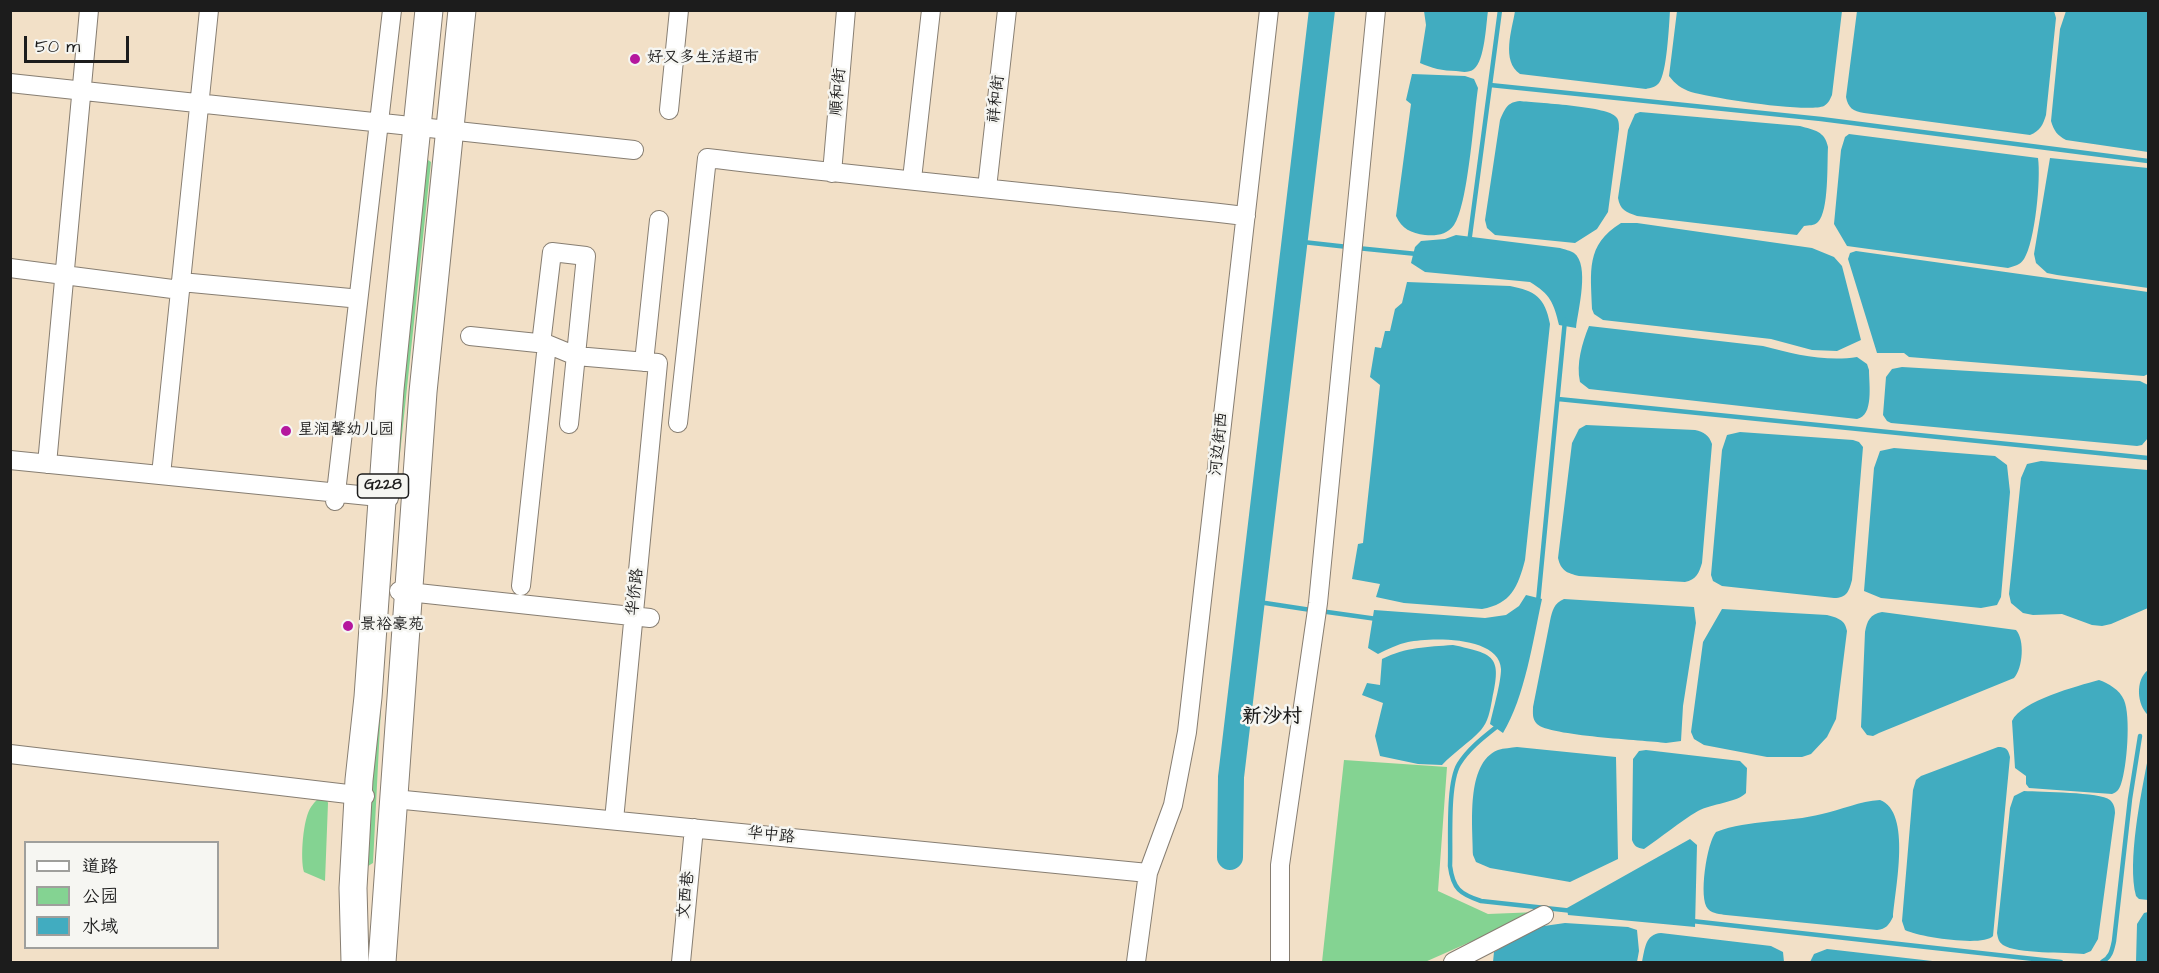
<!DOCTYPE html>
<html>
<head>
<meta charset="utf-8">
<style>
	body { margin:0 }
	#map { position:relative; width:2159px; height:973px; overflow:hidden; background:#f2e0c7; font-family:"Architects Daughter","LXGW WenKai TC",sans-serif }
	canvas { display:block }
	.frame { position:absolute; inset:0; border:12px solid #1c1c1c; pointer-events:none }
	.legend { position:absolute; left:24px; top:841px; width:195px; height:108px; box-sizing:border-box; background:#f6f6f2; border:2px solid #9f9f9c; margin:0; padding:8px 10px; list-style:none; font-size:18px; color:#1c1c1c }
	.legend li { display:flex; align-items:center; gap:12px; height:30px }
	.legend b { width:30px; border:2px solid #9f9f9c }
	.scale { position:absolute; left:24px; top:36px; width:105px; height:27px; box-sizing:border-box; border:3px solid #1c1c1c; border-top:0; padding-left:8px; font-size:18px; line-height:21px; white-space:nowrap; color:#1c1c1c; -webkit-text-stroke:4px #f6f6f2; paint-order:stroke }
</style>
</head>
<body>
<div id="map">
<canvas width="2159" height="973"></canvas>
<div class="frame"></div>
<ul class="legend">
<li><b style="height:8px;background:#fff"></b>道路</li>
<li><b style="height:16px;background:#84d392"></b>公园</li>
<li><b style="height:16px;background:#41acc0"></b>水域</li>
</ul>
<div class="scale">50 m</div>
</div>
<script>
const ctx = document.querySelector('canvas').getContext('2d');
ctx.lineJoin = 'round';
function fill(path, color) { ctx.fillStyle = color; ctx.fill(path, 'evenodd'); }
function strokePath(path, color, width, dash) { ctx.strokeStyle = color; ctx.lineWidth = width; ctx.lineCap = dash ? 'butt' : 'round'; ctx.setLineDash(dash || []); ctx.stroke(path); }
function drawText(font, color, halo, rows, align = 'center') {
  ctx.font = font + ' "Architects Daughter","LXGW WenKai TC",sans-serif'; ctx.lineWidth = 5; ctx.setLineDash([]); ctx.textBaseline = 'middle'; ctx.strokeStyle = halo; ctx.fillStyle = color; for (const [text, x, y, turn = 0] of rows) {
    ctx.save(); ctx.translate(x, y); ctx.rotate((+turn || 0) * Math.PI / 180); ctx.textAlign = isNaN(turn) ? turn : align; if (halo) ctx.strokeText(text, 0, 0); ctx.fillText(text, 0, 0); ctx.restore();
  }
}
fill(new Path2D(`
	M 425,158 L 431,162 L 394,510 L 382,687 L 373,863 L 368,866 L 365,865 L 372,686 Z
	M 1344,760 L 1447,767 L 1438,891 L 1488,914 L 1538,912 L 1425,962 L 1322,962 Z
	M 325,793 L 328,803 L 325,881 L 304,872 C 300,859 303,818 311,807 C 315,801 320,797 325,793 Z`), '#84d392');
fill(new Path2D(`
	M 1424,11 L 1488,11 C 1486,24 1485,60 1474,69 C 1469,73 1462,72 1456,71 C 1443,71 1431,68 1420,63 L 1426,25 Z
	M 1515,11 L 1670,11 C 1669,25 1667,73 1659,83 C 1656,87 1650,88 1646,89 L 1520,74 C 1501,61 1512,30 1515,11 Z
	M 1677,11 L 1842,11 L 1832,95 C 1830,99 1829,103 1824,106 C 1807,113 1712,98 1691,92 C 1682,89 1675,84 1669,76 Z
	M 2054,11 L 2056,18 L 2046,115 C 2043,125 2040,131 2030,135 L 1864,113 C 1853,111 1848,108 1846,97 L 1857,11 Z
	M 2066,11 L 2148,11 L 2148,152 L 2066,140 C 2057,135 2054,131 2051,121 L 2060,29 Z
	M 1412,74 L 1465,76 L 1474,79 L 1478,88 C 1474,115 1468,206 1454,225 C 1447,235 1436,236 1425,235 C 1411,233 1402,229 1396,216 L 1411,104 L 1406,100 Z
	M 1520,101 C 1537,103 1605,106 1615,116 C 1619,119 1619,124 1619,129 L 1608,212 L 1597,229 L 1575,243 L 1495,235 L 1487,228 L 1485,220 L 1500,120 C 1505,109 1507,102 1520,101 Z
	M 1640,112 L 1800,126 C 1814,130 1825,131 1828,147 C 1827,163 1829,211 1818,222 C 1814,226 1809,225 1804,226 L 1797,235 L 1637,216 C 1626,212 1620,210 1618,198 L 1628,130 L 1635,114 Z
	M 1849,134 L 2038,158 C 2041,179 2035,242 2024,259 C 2020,265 2015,266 2008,268 L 1847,246 L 1834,224 L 1841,150 L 1845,137 Z
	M 2050,158 L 2148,168 L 2148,288 L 2057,275 L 2047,273 L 2036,263 L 2034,254 Z
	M 1621,223 L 1637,223 L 1812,248 L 1834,257 L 1842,266 L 1861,340 L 1837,351 L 1812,350 L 1771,339 L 1603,320 L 1594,314 L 1592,309 C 1591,272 1585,245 1621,223 Z
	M 1456,235 L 1560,248 C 1564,249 1571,251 1574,253 C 1590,265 1578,310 1576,328 L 1559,325 C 1554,303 1550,294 1530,282 L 1425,272 L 1411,263 L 1415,247 L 1421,241 L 1445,239 Z
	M 1856,251 L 2148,292 L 2148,374 L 2144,376 L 1909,357 L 1904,353 L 1877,353 L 1848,259 L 1850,253 Z
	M 1407,282 L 1510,286 C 1535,291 1545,297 1550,324 L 1525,560 C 1518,587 1511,604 1482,609 L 1404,603 L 1376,597 L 1380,584 L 1352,579 L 1358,544 L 1363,543 L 1380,385 L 1370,377 L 1375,347 L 1381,348 L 1385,331 L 1390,331 L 1395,309 L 1402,303 Z
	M 1589,326 L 1763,346 C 1793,354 1826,362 1857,357 L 1867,364 L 1869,370 C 1869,384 1874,416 1857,419 L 1589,389 L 1580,382 C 1576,364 1582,343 1589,326 Z
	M 1902,367 L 2140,381 L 2148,385 L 2148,438 L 2142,445 L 2137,446 L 1891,423 L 1887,421 L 1883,415 L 1886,377 L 1892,369 Z
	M 1586,425 L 1695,430 C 1704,432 1709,435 1712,444 L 1702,563 C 1699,573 1696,580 1685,582 L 1579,576 C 1567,573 1561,571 1558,558 L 1572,443 L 1579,429 Z
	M 1740,432 L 1853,440 L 1859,442 L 1863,447 L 1852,580 C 1849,591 1847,598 1834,598 L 1722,586 L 1713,581 L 1711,575 L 1722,450 L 1727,435 Z
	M 1894,448 L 1995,456 L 2007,465 L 2010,492 L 2001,597 L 1997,605 L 1981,608 L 1881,598 L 1864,591 L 1874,468 L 1880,451 Z
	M 2041,461 L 2148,470 L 2148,608 L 2111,624 L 2102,626 L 2092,625 L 2062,614 L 2033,615 L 2023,613 L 2011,603 L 2009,594 L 2021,478 L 2027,464 Z
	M 1526,595 L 1542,599 C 1533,640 1525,697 1503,733 L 1490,724 C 1493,710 1501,683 1501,669 C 1500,636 1431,637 1408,642 C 1398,644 1388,649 1378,654 L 1368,648 L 1374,610 L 1485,618 L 1506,615 L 1519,606 Z
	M 1564,599 L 1694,607 L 1696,623 L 1683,706 L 1681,741 L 1666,743 C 1644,740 1549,736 1537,724 C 1532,719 1533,713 1533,707 L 1550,621 C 1552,611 1554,603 1564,599 Z
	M 1722,609 L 1827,615 C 1837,618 1845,619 1847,631 L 1836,719 L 1827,737 L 1811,754 L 1802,757 L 1767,757 L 1704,745 L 1694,739 L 1691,732 L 1703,642 Z
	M 1882,612 L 2016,630 C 2025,640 2023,668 2014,678 L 1879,733 L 1873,736 L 1867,735 L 1861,727 L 1865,632 C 1867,621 1870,614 1882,612 Z
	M 1453,645 C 1495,654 1502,656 1492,700 C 1490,711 1488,722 1481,730 C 1469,743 1454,752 1442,765 L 1418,764 L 1380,756 L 1375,736 L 1383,703 L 1362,695 L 1367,683 L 1380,685 L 1382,659 C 1406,647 1427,647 1453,645 Z
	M 2148,670 L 2148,715 C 2137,705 2135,680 2148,670 Z
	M 2099,680 C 2108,683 2120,690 2124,700 C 2131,716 2127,767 2121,784 C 2119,790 2117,792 2112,794 L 2029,788 L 2026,784 L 2026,776 L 2015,768 L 2012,721 C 2021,701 2077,686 2099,680 Z
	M 1517,747 L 1616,757 L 1618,859 L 1570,882 L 1490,868 L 1476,862 L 1473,855 C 1473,827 1465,763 1498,750 C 1504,748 1511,748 1517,747 Z
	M 1998,747 C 2006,747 2008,749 2010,757 L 1993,936 C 1983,947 1919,937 1905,930 L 1902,921 L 1913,790 L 1916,780 L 1921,776 Z
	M 1646,750 L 1740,761 L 1747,768 L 1746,793 C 1738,802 1711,804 1698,811 C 1679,822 1662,837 1644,849 C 1637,848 1634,846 1632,840 L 1633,759 L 1639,751 Z
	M 2148,758 L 2148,900 L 2139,899 L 2136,896 C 2127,862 2141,794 2148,758 Z
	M 2024,791 C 2041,792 2100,792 2110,800 C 2114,804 2115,808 2115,813 L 2098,939 L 2091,951 L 2084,954 C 2066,952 2017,954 2003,945 C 1999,942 1998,939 1997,933 L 2010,808 L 2014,796 Z
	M 1880,800 C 1912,812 1895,889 1893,917 C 1889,925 1886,929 1877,930 L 1726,915 C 1720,914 1713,914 1708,909 C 1698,899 1707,842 1716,832 C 1750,819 1787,823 1822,814 C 1841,810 1860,801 1880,800 Z
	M 1690,839 L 1697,845 L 1695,927 L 1568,915 L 1567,908 Z
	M 2148,912 L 2148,962 L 2136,962 L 2137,924 L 2144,913 Z
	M 1565,923 L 1628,927 L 1637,930 L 1639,951 L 1637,962 L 1493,962 L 1494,952 L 1537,927 Z
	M 1661,933 L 1771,946 L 1783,952 L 1784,962 L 1642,962 C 1645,949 1645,934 1661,933 Z
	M 1827,949 L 1941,962 L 1810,962 L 1814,954 Z`), '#41acc0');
strokePath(new Path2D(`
	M 1490,85 L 1821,119 L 2148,161
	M 1294,241 L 1348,247
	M 1469,243 L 1500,10
	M 1357,248 L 1417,254
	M 1558,399 L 2148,458
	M 1252,601 L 1311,610
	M 1538,602 L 1565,320
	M 1320,611 L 1377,619
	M 1499,725 C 1484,737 1469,748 1459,764 C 1447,784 1451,841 1450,866 C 1453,889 1460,894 1481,901 L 1573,911
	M 1692,921 L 2061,962
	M 2102,962 C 2111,957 2112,950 2114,941 L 2130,799 L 2140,736`), '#41acc0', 4.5);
strokePath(new Path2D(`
	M 1230,857 L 1231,777 L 1322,10`), '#41acc0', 26);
const minor = new Path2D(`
	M 10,83 L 634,150
	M 669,110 L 679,10
	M 832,173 L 846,10
	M 912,179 L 931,10
	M 987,188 L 1007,10
	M 10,268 L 180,290
	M 181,282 L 350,298
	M 470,336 L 547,344 L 576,356 L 658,363 L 614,820
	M 541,344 L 552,252 L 586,256 L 569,424
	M 644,362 L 659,220
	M 678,423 L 707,158 C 886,179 1066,196 1246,216
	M 10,460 L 389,498
	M 47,464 L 89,10
	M 161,475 L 209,10
	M 335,501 L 392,10
	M 521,586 L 547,344
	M 399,591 L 650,618
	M 10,754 L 365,796
	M 394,799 L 1148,873
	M 681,962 L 694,828
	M 1136,962 L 1148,873 L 1173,805 L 1187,732 L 1269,10
	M 1280,962 L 1280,865 L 1318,603 L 1376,10
	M 1453,962 L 1544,915`);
const highway = new Path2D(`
	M 355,962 L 353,888 L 359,780 L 368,697 L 390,389 L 429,10
	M 382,962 L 423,392 L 462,10`);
strokePath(minor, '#877e72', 20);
strokePath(highway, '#877e72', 29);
strokePath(minor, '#fff', 18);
strokePath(highway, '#fff', 27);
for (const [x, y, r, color] of [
	[635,59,6,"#b5179e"],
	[286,431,6,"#b5179e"],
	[348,626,6,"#b5179e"]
]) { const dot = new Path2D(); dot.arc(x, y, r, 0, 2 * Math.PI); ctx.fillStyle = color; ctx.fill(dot); strokePath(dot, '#f6f6f2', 2); }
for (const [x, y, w] of [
	[383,486,51]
]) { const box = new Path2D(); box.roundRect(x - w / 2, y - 12, w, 24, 4.5); ctx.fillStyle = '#f6f6f2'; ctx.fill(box); strokePath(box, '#1c1c1c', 1.5); }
drawText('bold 15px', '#1c1c1c', null, [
	["G228",383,486]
]);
drawText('16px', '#1c1c1c', '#f6f6f2', [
	["好又多生活超市",647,59],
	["星润馨幼儿园",298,431],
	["景裕豪苑",360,626]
], 'left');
drawText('16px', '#1c1c1c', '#f6f6f2', [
	["順和街",839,92,-85],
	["祥和街",997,99,-84],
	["河边街西",1220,444,-84],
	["华侨路",636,592,-84],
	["华中路",771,836,6],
	["文西巷",687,895,-84]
]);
drawText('bold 20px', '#1c1c1c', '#f6f6f2', [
	["新沙村",1272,718]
]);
</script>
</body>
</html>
